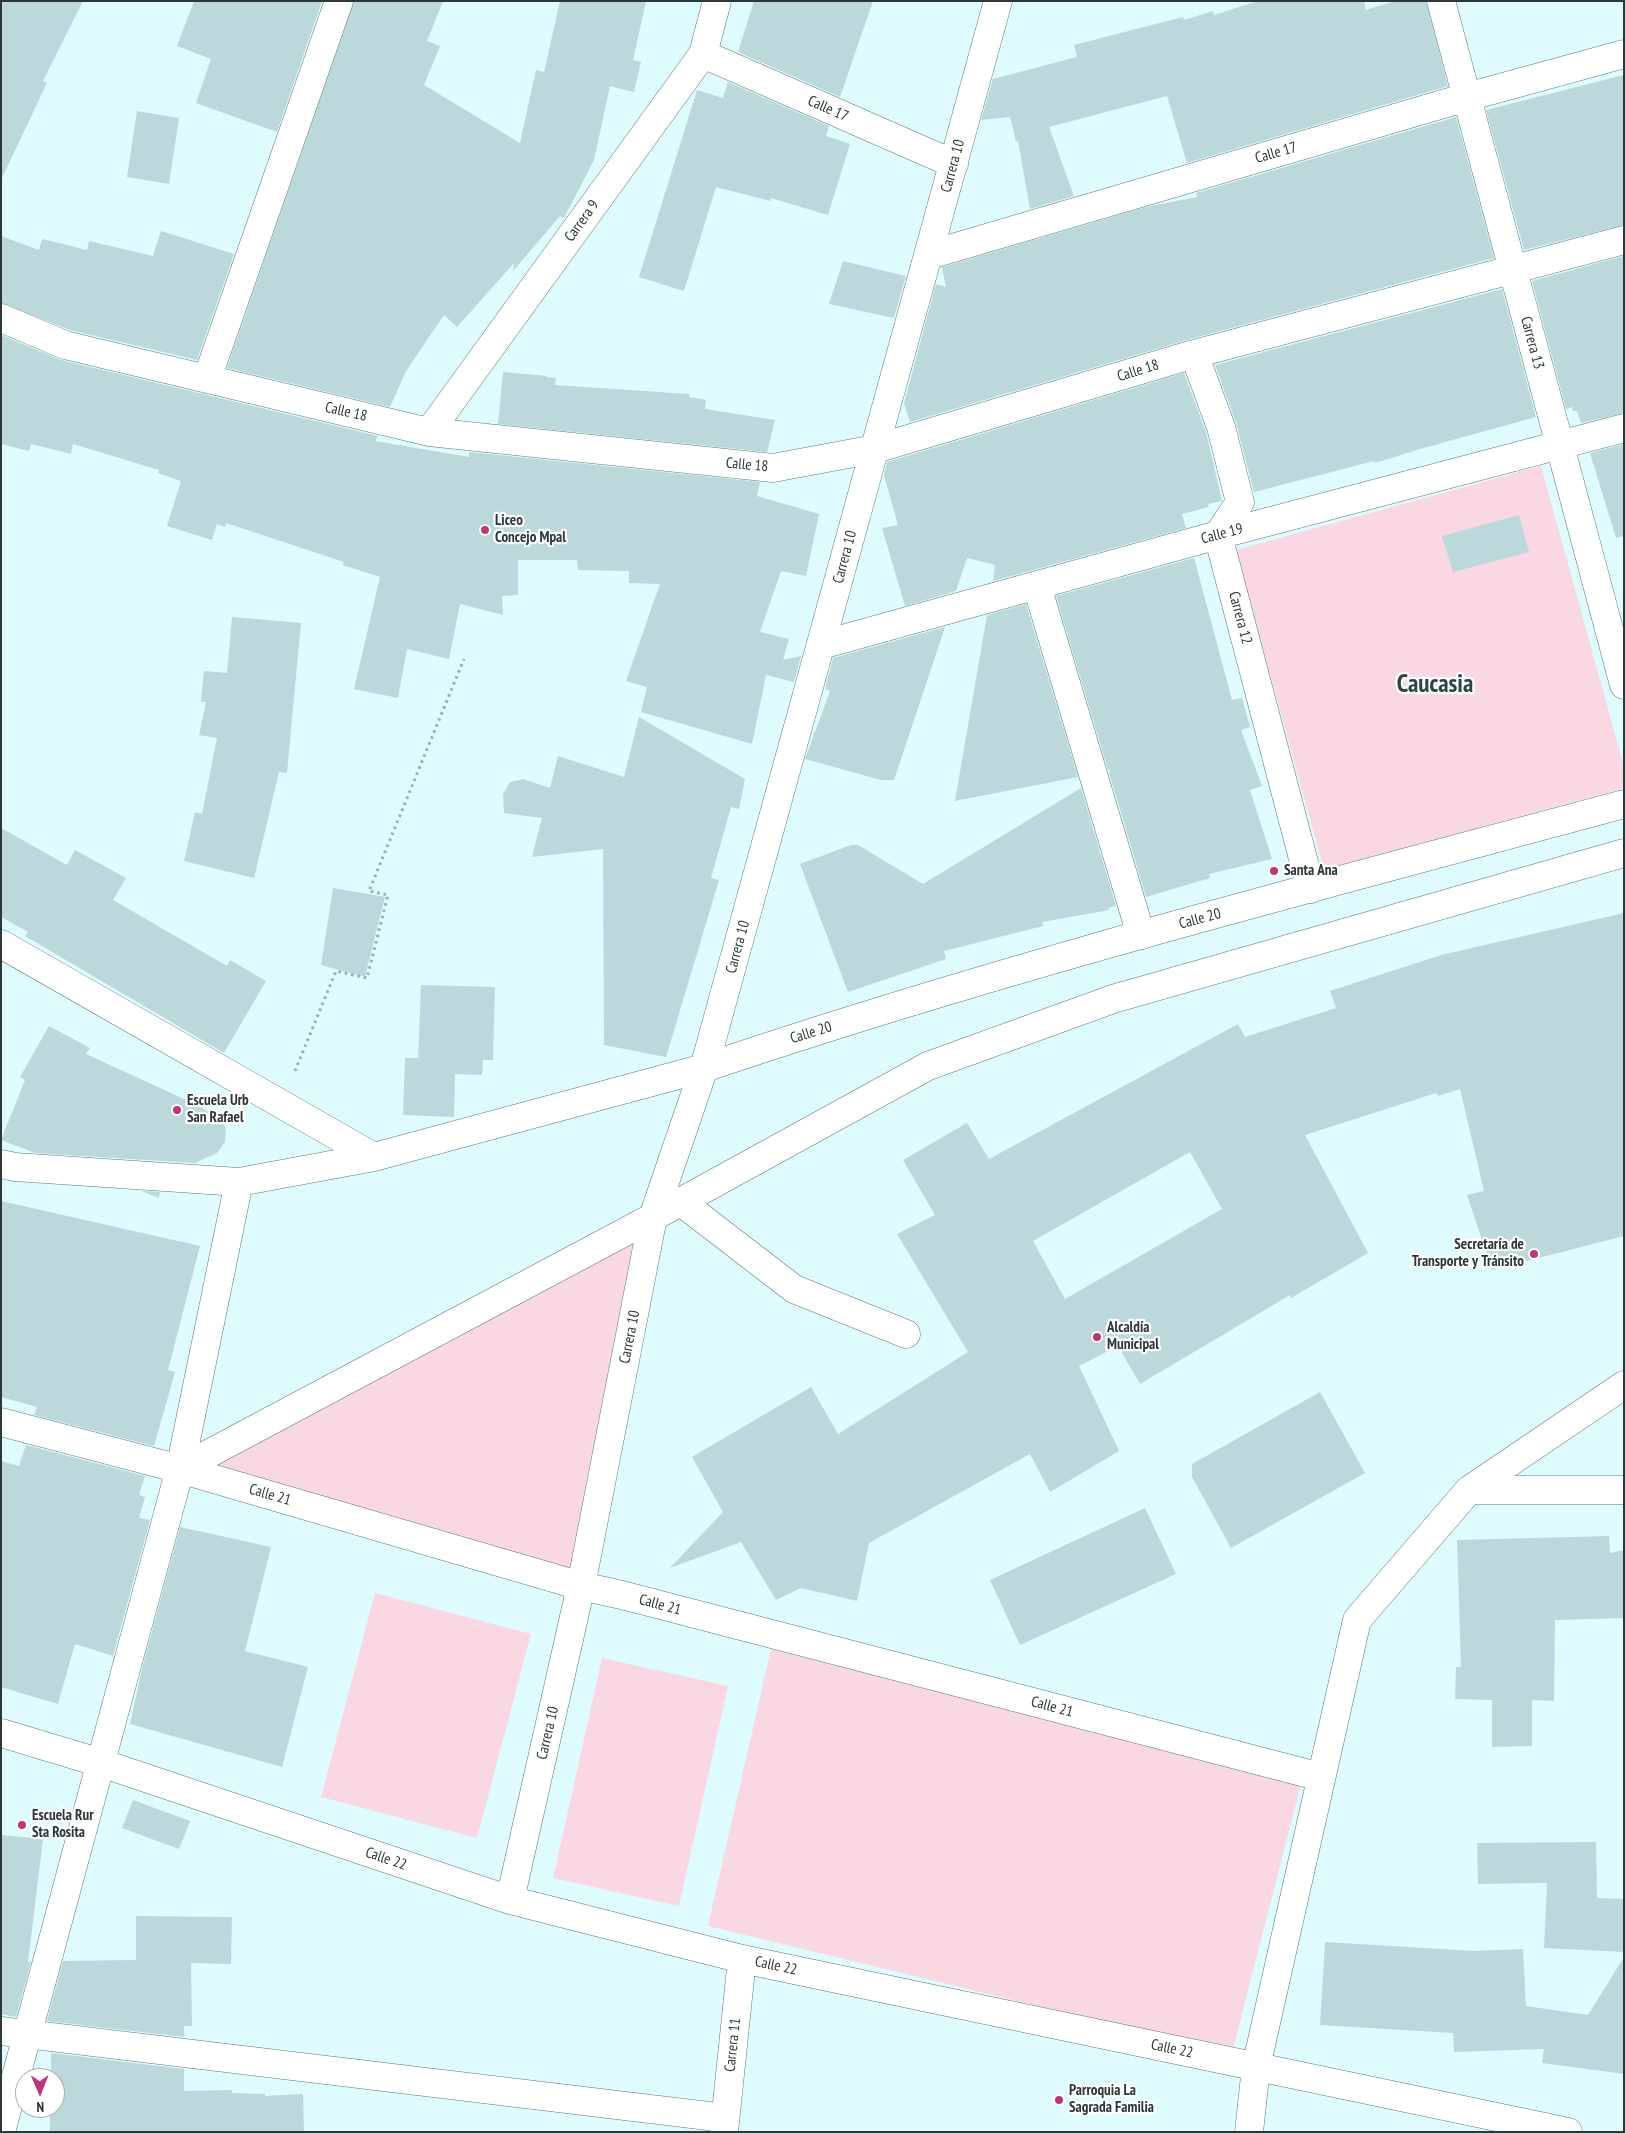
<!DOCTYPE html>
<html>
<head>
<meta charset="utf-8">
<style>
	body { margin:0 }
	#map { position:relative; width:1625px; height:2133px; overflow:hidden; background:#defbfe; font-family:"PT Sans Narrow",sans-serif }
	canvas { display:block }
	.frame { position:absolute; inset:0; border:2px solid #2b3738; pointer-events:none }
	.north { position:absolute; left:15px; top:2068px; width:50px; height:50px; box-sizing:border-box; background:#fff; border:1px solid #aaafaf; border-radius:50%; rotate:179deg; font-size:14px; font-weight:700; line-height:20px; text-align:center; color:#2b3738 }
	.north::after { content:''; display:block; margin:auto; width:18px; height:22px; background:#bc3678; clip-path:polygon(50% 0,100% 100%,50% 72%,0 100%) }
</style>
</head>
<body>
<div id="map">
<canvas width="1625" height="2133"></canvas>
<div class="frame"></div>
<div class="north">N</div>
</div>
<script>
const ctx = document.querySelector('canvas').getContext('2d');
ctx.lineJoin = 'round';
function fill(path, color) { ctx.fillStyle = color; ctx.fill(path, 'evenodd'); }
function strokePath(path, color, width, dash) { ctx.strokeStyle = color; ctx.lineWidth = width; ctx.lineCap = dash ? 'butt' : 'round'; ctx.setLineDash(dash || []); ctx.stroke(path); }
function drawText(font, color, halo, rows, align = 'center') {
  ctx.font = font + ' "PT Sans Narrow",sans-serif'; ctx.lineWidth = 4.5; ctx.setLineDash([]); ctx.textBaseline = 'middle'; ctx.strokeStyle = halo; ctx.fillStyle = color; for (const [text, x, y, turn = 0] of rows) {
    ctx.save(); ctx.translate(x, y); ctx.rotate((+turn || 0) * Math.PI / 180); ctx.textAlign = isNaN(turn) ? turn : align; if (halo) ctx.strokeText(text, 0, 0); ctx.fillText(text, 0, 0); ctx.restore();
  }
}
fill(new Path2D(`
	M 1541,466 L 1624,767 L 1624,788 L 1324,870 L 1236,550 Z
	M 638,1237 L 572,1572 L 210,1467 Z
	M 375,1593 L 531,1634 L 477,1838 L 321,1797 Z
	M 771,1649 L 1302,1780 L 1232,2053 L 708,1926 Z
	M 602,1658 L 728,1686 L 679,1906 L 553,1878 Z`), '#f9d7e3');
fill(new Path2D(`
	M 1,1 L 83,1 L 43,81 L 47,83 L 1,180 Z
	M 194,1 L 322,1 L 277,132 L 196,103 L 211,59 L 177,46 Z
	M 354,1 L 443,1 L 427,41 L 440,46 L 424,85 L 520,143 L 536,70 L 544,72 L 560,1 L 646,1 L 633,60 L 641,62 L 634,92 L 610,86 L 594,160 L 564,218 L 560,216 L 513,271 L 514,263 L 457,327 L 444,315 L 406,371 L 390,407 L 227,368 Z
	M 754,1 L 873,1 L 840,97 L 738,52 Z
	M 1258,1 L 1364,1 L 1366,10 L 1395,1 L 1426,1 L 1448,86 L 1187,163 L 1167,96 L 1049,127 L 1074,196 L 1030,209 L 1018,141 L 1016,142 L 1010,117 L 981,120 L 993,79 L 1077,57 L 1074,45 L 1183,17 L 1184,20 L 1213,11 L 1214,15 Z
	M 1624,75 L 1624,225 L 1524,250 L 1486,110 Z
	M 728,82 L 829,126 L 826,136 L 850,144 L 828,215 L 771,198 L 770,201 L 716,187 L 684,291 L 639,277 L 697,90 L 723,98 Z
	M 137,111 L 179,118 L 169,184 L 127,177 Z
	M 1456,117 L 1494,258 L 1190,339 L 910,422 L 904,403 L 936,284 L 946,287 L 942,267 L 1146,207 L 1197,197 L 1196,193 Z
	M 161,231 L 234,254 L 197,360 L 70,330 L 1,303 L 1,236 L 39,250 L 42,239 L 87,250 L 89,241 L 153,256 Z
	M 1624,256 L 1624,413 L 1581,423 L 1577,411 L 1573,411 L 1572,407 L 1566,409 L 1532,281 Z
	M 843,261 L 906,276 L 894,318 L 829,304 Z
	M 1502,289 L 1536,417 L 1420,449 L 1375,463 L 1374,461 L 1254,492 L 1236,423 L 1215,365 Z
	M 1,335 L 61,360 L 378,436 L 375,441 L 469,457 L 469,452 L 760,482 L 757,496 L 819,514 L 806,576 L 781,571 L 760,632 L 789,639 L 783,660 L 801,656 L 794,682 L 766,675 L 752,744 L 641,712 L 647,687 L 626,681 L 660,584 L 629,583 L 629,571 L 578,570 L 577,560 L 518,560 L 518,595 L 502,596 L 503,615 L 460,604 L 449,659 L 407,649 L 398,698 L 354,689 L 380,577 L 343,565 L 344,562 L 226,523 L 225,527 L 217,524 L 212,540 L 167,526 L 181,481 L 158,473 L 159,470 L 73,444 L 71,454 L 31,444 L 29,451 L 1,444 Z
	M 503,372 L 547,376 L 546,377 L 556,378 L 555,385 L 689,394 L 689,397 L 706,400 L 705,409 L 775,420 L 767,452 L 498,424 Z
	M 1184,373 L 1206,432 L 1222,501 L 1208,504 L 1209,507 L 1182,514 L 1186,528 L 993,581 L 995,565 L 967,558 L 956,591 L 905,606 L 882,528 L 898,525 L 884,475 L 887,462 Z
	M 1624,444 L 1624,536 L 1616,538 L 1590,453 Z
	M 1519,515 L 1529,552 L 1453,572 L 1442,536 Z
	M 1194,558 L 1232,700 L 1242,698 L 1250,727 L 1241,730 L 1262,786 L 1250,790 L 1272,859 L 1209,874 L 1210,878 L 1146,897 L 1109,772 L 1111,770 L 1108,770 L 1056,596 Z
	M 1026,604 L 1078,777 L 955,801 L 987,615 Z
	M 232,617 L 301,623 L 287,773 L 279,772 L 254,878 L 184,861 L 195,812 L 202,814 L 217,738 L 199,735 L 206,702 L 201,702 L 204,671 L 227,673 Z
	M 945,627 L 894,780 L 881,780 L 805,759 L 830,691 L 825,689 L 833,658 Z
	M 639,717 L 745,779 L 739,809 L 731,807 L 711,878 L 719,880 L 666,1057 L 604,1045 L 603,849 L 532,857 L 542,818 L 504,813 L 503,794 L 510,782 L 523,779 L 550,788 L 558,756 L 624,777 Z
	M 1081,788 L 1116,906 L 1108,908 L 1109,910 L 1042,922 L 1043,926 L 944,951 L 946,959 L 848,992 L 800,864 L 851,845 L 858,845 L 923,884 Z
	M 1,828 L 67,865 L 75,850 L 126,878 L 113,900 L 227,966 L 230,960 L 266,981 L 224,1053 L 25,936 L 28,932 L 1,917 Z
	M 333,888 L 385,897 L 365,977 L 321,965 Z
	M 1624,913 L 1624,1236 L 1492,1270 L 1467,1195 L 1484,1191 L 1460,1089 L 1438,1096 L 1436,1093 L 1305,1135 L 1368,1253 L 1291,1298 L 1290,1295 L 1140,1384 L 1118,1346 L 1079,1366 L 1119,1451 L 1050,1492 L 1030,1454 L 869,1543 L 857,1601 L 801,1588 L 776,1600 L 741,1542 L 670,1568 L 723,1512 L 692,1457 L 811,1387 L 838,1434 L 968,1352 L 897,1234 L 935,1215 L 903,1160 L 967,1123 L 989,1159 L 1238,1024 L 1245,1037 L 1336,1008 L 1330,991 L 1441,955 ZM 1190,1152 L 1222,1209 L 1065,1299 L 1033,1241 Z
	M 421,985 L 495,987 L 493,1060 L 483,1060 L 482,1075 L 455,1074 L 454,1117 L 403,1115 L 405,1058 L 418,1058 Z
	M 49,1026 L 90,1048 L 86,1054 L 195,1104 L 223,1120 L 226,1131 L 225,1142 L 217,1153 L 195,1163 L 35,1153 L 1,1140 L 25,1080 L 20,1077 Z
	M 141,1191 L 160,1192 L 159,1198 Z
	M 1,1201 L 200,1246 L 168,1370 L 175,1372 L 154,1446 L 34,1415 L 37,1407 L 1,1397 Z
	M 1320,1392 L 1365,1473 L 1231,1548 L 1192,1477 L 1192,1464 Z
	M 26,1445 L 145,1476 L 139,1495 L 145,1497 L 139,1518 L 150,1520 L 113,1656 L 75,1644 L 58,1704 L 1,1687 L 1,1461 L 19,1466 Z
	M 1145,1508 L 1176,1574 L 1020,1645 L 990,1580 Z
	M 180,1527 L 271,1547 L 245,1651 L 308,1667 L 282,1767 L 130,1724 L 143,1665 Z
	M 1609,1536 L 1610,1553 L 1624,1550 L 1624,1618 L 1555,1620 L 1554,1701 L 1532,1700 L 1532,1746 L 1492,1747 L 1492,1700 L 1455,1699 L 1456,1667 L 1461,1667 L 1457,1540 Z
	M 133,1800 L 190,1821 L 179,1849 L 122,1828 Z
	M 1,1835 L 43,1839 L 28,1962 L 31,1962 L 16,2017 L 1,2014 Z
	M 1596,1842 L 1597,1898 L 1624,1899 L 1624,1952 L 1544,1948 L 1547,1883 L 1478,1884 L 1477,1843 Z
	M 136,1916 L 232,1917 L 231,1964 L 191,1963 L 192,2026 L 184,2026 L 184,2037 L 47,2021 L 63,1961 L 136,1960 Z
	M 1325,1942 L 1474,1951 L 1523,1949 L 1526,2006 L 1588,2015 L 1624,1957 L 1624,2074 L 1542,2063 L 1544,2049 L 1454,2052 L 1453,2033 L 1320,2025 Z
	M 51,2053 L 184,2069 L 184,2091 L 232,2090 L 232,2093 L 265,2094 L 265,2096 L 303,2094 L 304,2132 L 50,2132 L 50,2108 L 55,2108 L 55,2078 L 51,2078 Z`), '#bbd8db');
const street = new Path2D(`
	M 1441,1 L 1624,685
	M 703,54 L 954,164
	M 929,255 L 1467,97 L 1624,54
	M 1,318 L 65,345 L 429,432 L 773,468 L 875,449 L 1194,354 L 1624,240
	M 1194,354 L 1221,427 L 1240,502 L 1218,535 L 1311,889
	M 207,379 L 339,1
	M 429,432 L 703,54 L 717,1
	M 1037,586 L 1141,935
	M 821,645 L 1218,535 L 1624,428
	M 1,944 L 374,1157
	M 1,1164 L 15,1167 L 239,1182 L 374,1157 L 704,1068 L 998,1
	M 681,1202 L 794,1289 L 906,1334
	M 1,1422 L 180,1469 L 581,1586 L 622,1595 L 1321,1777
	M 180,1469 L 653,1217
	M 1469,1490 L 1624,1490
	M 1,1733 L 101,1763 L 510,1900 L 742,1959 L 1568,2132
	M 510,1900 L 581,1586 L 653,1217
	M 1,2031 L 725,2118
	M 1,2132 L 180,1469 L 239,1182
	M 724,2132 L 742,1959
	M 1249,2132 L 1256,2067 L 1357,1620 L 1469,1490 L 1624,1385`);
const secondary = new Path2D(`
	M 653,1217 L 704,1068 C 1006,966 1316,887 1624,804
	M 653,1217 L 928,1066 L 1113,999 L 1624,853`);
strokePath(street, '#5e787b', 29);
strokePath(secondary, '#5e787b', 29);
strokePath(new Path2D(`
	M 295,1071 L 336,971 L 367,978 L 388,895 L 369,891 L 464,659`), '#98aeb0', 3, [2.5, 4]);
strokePath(street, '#fff', 28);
strokePath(secondary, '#fff', 28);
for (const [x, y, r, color] of [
	[485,530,5,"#bc3678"],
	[1274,871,5,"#bc3678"],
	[177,1110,5,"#bc3678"],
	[1534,1254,5,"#bc3678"],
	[1097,1337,5,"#bc3678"],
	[22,1825,5,"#bc3678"],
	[1059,2100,5,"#bc3678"]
]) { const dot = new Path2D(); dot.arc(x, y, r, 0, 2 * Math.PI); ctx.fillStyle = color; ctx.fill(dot); strokePath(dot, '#fff', 2); }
drawText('15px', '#2b3738', '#fff', [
	["Calle 17",828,109,24],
	["Calle 17",1276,153,-16],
	["Carrera 10",953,166,-75],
	["Carrera 9",582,221,-54],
	["Carrera 13",1532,343,75],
	["Calle 18",1138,371,-17],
	["Calle 18",346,412,13],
	["Calle 18",747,465,5],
	["Calle 19",1222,534,-15],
	["Carrera 10",845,557,-75],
	["Carrera 12",1240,618,75],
	["Calle 20",1200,919,-15],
	["Carrera 10",738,947,-75],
	["Calle 20",811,1033,-17],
	["Carrera 10",630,1337,-79],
	["Calle 21",270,1495,16],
	["Calle 21",660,1605,15],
	["Calle 21",1052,1707,15],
	["Carrera 10",548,1733,-77],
	["Calle 22",386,1859,19],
	["Calle 22",776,1966,12],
	["Carrera 11",733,2045,-84],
	["Calle 22",1172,2049,12]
]);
drawText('bold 15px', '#2b3738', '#fff', [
	["Liceo",495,521],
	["Concejo Mpal",495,538],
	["Santa Ana",1284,871],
	["Escuela Urb",187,1101],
	["San Rafael",187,1118],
	["Secretaría de",1524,1245,"right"],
	["Transporte y Tránsito",1524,1262,"right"],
	["Alcaldía",1107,1328],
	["Municipal",1107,1345],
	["Escuela Rur",32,1816],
	["Sta Rosita",32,1833],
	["Parroquia La",1069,2091],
	["Sagrada Familia",1069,2108]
], 'left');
drawText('bold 25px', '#2b4446', '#fff', [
	["Caucasia",1435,685]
]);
</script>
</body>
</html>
